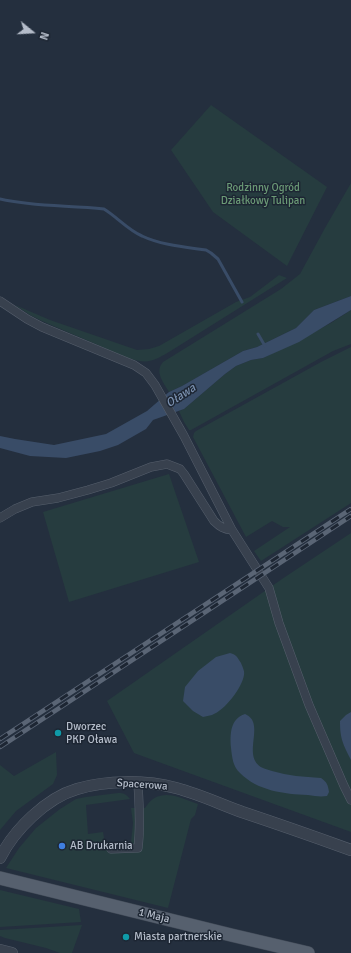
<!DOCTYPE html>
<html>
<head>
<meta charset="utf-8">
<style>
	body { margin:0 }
	#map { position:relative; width:351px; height:953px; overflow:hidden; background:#242f3e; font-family:Signika,sans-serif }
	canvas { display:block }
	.north { position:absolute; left:12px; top:12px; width:40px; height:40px; -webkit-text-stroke:3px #1d2633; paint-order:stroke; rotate:108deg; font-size:11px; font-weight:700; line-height:16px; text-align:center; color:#b4bcc9 }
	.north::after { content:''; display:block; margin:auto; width:14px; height:18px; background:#b4bcc9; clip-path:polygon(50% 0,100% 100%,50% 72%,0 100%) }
</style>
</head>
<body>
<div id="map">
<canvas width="351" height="953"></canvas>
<div class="north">N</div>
</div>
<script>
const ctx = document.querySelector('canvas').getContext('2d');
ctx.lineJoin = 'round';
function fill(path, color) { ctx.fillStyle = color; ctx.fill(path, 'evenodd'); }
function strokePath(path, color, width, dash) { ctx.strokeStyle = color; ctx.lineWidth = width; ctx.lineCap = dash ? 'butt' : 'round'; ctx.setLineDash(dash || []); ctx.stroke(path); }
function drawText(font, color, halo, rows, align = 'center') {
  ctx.font = font + ' Signika,sans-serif'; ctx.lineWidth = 3; ctx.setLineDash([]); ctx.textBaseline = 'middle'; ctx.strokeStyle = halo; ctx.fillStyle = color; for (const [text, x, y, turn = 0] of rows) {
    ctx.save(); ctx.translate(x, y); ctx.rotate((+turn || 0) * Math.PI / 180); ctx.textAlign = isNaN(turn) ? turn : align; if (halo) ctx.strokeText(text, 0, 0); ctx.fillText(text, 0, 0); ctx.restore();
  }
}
fill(new Path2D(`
	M 211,105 L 327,187 L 287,266 L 213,212 L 171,150 Z
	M 351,183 L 351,296 L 314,310 L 296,328 L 257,347 L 243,351 L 182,386 L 169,392 C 164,383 154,372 163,362 L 281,289 L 300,274 L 325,228 Z
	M 279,275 L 287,278 L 169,352 C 152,362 147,364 128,358 L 42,321 L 30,315 L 15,305 L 50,320 L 137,350 L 149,349 L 159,346 L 236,302 L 250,297 Z
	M 351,310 L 351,344 L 333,351 L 191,430 L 189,430 L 184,422 L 179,411 L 184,409 L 225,374 L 236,366 L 251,360 L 263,358 L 331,323 Z
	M 351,347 L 351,503 L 261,561 L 254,551 L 290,527 L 283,527 L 272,521 L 246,537 L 193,437 L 194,433 L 196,431 L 321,362 Z
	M 169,474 L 199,562 L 69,602 L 43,512 Z
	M 351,533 L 351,832 L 153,760 L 134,753 L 107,701 L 282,579 Z
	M 56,752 L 57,775 L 53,784 L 16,811 L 0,830 L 0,765 L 14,776 Z
	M 118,793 C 124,793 126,794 130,799 L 86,805 L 88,834 L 103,832 L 105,844 L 131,842 L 133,823 L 131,808 L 145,808 C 159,786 178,797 198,804 L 195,815 L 191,819 L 168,908 L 6,868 L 19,848 L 36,828 L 60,809 L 76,799 L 86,797 Z
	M 0,890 L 79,909 L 81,922 L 0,927 Z
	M 82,925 L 72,953 L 60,953 L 46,948 L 5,938 L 0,936 L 0,930 Z`), '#263c3f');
fill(new Path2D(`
	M 351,296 L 351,310 L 299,342 L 263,358 L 251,360 L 236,366 L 225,374 L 184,409 L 153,420 L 146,429 L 118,445 L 100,451 L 66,458 L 30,456 L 0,448 L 0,436 L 15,439 L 54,445 L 106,434 L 147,411 L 169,392 L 182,386 L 243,351 L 257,347 L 296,328 L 314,310 Z
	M 230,653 C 237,655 237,657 241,663 C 242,666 245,671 244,675 C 242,688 225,710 212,715 C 209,716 206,716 203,717 L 193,711 L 183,701 L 185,687 L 198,671 L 216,657 Z
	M 351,712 L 351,760 C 343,744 340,739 340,721 L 346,715 Z
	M 245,714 C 267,723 240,757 263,768 C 265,769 269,770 272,771 C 280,773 288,775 296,776 C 304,777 312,777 321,778 C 327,782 328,785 329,792 L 327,796 C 320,797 315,796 308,795 C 284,794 258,791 240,773 C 233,767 232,757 231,748 C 230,734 230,719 245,714 Z`), '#394c67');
strokePath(new Path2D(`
	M 0,199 C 34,207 69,205 104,209 C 117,217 128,230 142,236 C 161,245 185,247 206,250 L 211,253 L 218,259 L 242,302
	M 258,334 L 265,346`), '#394c67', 3);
const minor = new Path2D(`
	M 0,301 L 27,319 L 42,327 L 134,365 L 146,373 L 155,385 L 184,436 L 232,530 L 269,588 L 279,623 L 309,705 L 344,786 L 351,800
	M 0,518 L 15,509 L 32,502 L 58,498 L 88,490 L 111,483 L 151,467 L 167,464 L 180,469 L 184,474 L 214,521 C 220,527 224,529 232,530
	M 111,849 L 138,848 C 141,824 139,806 138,783`);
const tertiary = new Path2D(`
	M 0,858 C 14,830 46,798 77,789 C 107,780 146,780 176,788 C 199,794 220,804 242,812 C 278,824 315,837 351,850
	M 0,950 L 12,953`);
const primary = new Path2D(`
	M 0,878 L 231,935 L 308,953`);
strokePath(minor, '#565f6c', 9);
strokePath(tertiary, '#565f6c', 12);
strokePath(primary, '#414a57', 14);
strokePath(minor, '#38414e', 8);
strokePath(tertiary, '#38414e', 11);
strokePath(primary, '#56606e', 13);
const rail = new Path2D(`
	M 0,739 L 351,509
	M 0,747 L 254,580 L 351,516`);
strokePath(rail, '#5a6575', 4.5);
strokePath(rail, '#1d2633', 3, [9]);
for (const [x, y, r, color] of [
	[58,733,4,"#0f9aa8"],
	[62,846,4,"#3f7fe0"],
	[126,937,4,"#0f9aa8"]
]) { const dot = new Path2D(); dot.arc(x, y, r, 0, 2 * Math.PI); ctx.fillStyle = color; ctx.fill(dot); strokePath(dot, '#1d2633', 1.5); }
drawText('11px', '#6b9a76', '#1d2633', [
	["Rodzinny Ogród",263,188],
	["Działkowy Tulipan",263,201]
]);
drawText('11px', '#b4bcc9', '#1d2633', [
	["Dworzec",66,727],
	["PKP Oława",66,740],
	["AB Drukarnia",70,846],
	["Miasta partnerskie",134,937]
], 'left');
drawText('11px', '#b4bcc9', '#1d2633', [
	["Spacerowa",142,785,4],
	["1 Maja",154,916,14]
]);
drawText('italic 12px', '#7c92b1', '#1d2633', [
	["Oława",181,396,-33]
]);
</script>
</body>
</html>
